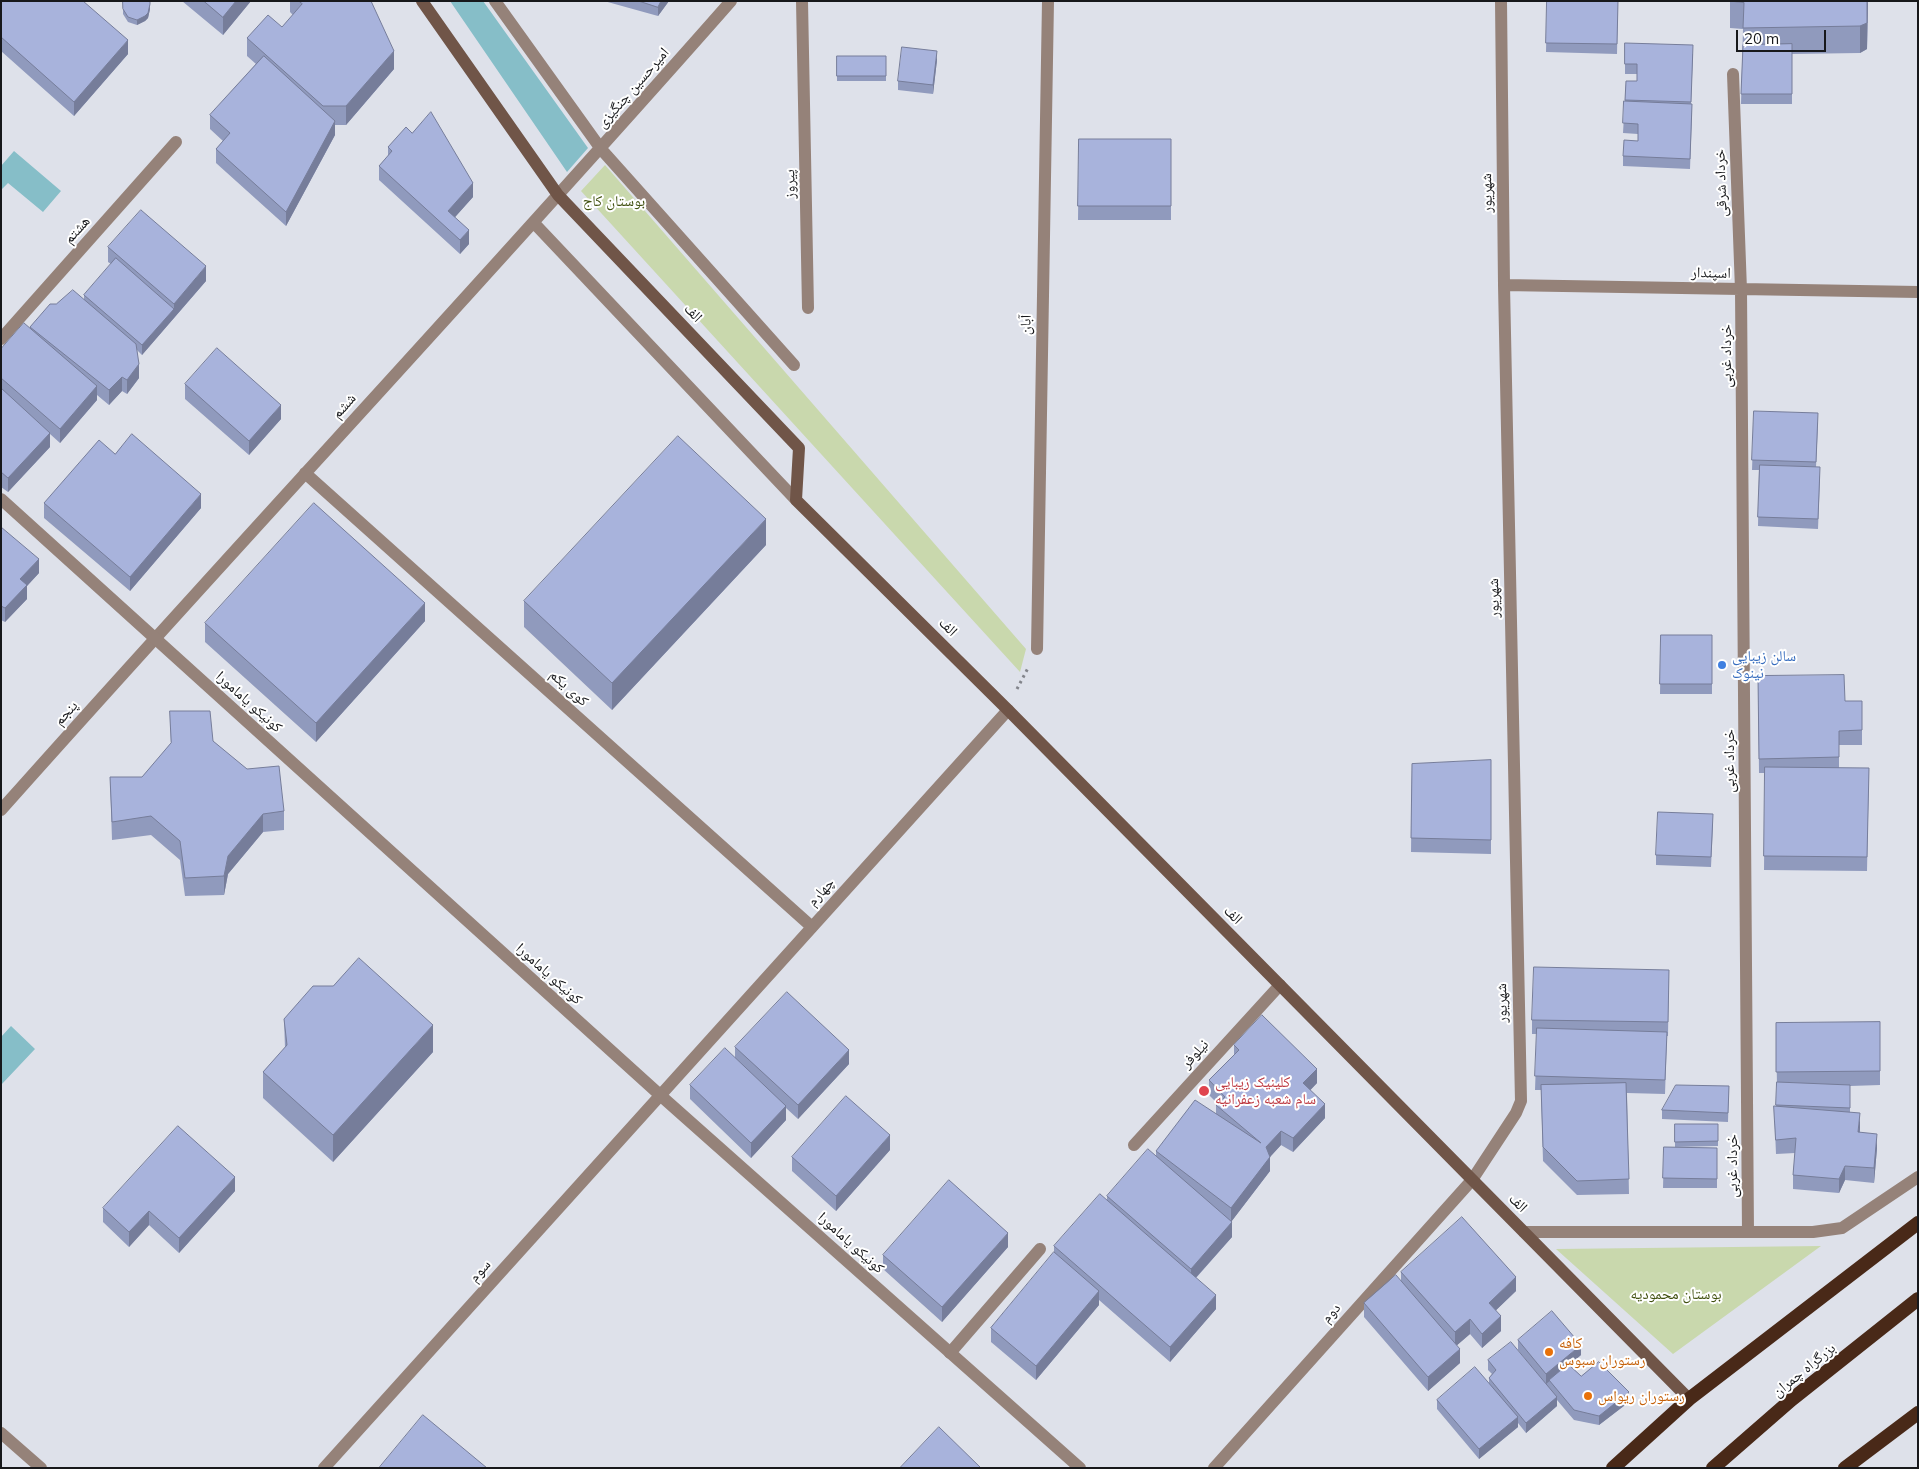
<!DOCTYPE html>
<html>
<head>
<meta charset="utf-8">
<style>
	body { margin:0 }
	#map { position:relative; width:1919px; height:1469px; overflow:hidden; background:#dee1ea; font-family:Mulish,sans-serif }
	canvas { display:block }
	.frame { position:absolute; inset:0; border:2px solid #17181b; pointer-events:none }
	.scale { position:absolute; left:1736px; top:30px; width:90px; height:22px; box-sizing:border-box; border:2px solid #17181b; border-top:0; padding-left:6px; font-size:15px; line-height:18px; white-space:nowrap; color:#17181b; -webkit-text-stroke:4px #fff; paint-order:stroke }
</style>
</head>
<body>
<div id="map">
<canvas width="1919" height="1469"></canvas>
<div class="frame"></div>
<div class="scale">20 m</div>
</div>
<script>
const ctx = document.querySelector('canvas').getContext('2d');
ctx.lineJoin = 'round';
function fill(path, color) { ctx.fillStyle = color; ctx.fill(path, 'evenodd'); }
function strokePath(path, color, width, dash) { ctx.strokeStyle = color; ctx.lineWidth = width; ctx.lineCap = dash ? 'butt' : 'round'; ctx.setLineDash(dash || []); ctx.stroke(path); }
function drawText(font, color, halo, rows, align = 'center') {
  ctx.font = font + ' Mulish,"Noto Naskh Arabic",sans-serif'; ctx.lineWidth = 4; ctx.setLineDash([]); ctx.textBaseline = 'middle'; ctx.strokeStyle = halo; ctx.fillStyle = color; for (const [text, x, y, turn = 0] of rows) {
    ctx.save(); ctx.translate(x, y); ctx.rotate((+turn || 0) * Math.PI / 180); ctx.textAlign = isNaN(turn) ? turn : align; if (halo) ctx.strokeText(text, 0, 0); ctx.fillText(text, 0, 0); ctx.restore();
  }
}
fill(new Path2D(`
	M 605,165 L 1026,649 L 1020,672 L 581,191 Z
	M 1821,1246 L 1673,1354 L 1556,1249 Z`), '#c9d8ad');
fill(new Path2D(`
	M 450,1 L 483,1 L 588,148 L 567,172 Z
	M 14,151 L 61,191 L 43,212 L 8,183 L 1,190 L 1,166 Z
	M 11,1026 L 35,1049 L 1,1085 L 1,1037 Z`), '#86bec8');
strokePath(new Path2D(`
	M 1017,689 L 1028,668`), '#82848b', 3, [2.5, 4]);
strokePath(new Path2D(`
	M 495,1 L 601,149 L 794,365
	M 802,1 L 808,308
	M 1733,74 L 1741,290 L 1748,1232
	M 534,223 L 796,500
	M 1504,285 L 1918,292
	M 1,339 L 176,142
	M 305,473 L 812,927
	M 1037,649 L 1048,1
	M 1,810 C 242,539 491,274 731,1
	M 1134,1145 L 1280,985
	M 1524,1232 L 1813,1232 L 1842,1228 L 1918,1177
	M 950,1353 L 1040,1249
	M 324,1468 L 1008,710
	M 1214,1468 L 1472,1180 L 1516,1113 L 1521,1101 L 1504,285 L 1501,1`), '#958279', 12);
strokePath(new Path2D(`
	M 1,499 L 660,1095 L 1080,1468
	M 1,1433 L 41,1468`), '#958279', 12);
strokePath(new Path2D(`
	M 422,1 L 558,195 L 799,448 L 796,500 L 1008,710 L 1689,1399`), '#705548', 12);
strokePath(new Path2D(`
	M 1613,1468 L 1689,1399 L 1918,1223
	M 1713,1468 L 1791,1400 L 1918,1299
	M 1845,1468 L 1918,1413`), '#492918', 14);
fill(new Path2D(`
	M 1,1 L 128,54 L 74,116 L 1,51 Z
	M 123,1 L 150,9 L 148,18 L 145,21 L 137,25 L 128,22 L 123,14 Z
	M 182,1 L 251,1 L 223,35 Z
	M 290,1 L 371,1 L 394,69 L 346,125 L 335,125 L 335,135 L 286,226 L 216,163 L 216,149 L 223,141 L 210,129 L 210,115 L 256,64 L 247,56 L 247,38 L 282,27 L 293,15 L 290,12 Z
	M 604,1 L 669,1 L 658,16 Z
	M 1547,1 L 1618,1 L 1617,54 L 1546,52 Z
	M 1730,1 L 1868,1 L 1867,49 L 1860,53 L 1792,54 L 1792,104 L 1741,104 L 1743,29 L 1730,28 Z
	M 1625,43 L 1693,54 L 1691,104 L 1692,114 L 1690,169 L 1623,166 L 1623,156 L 1638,141 L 1638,134 L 1623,133 L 1626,81 L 1637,81 L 1637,74 L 1625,74 Z
	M 837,56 L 886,56 L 886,81 L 837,81 Z
	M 937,60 L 933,94 L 898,90 L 898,81 Z
	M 412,133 L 473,197 L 455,217 L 469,244 L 460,254 L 379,180 L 379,166 L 388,156 L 388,147 Z
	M 1079,139 L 1171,139 L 1171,220 L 1078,220 Z
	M 108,247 L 206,281 L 142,355 L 137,350 L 139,378 L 127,394 L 122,391 L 109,405 L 97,395 L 97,400 L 60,443 L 50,434 L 50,447 L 8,492 L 1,487 L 1,349 L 30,329 L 30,327 L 56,304 L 84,299 L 84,295 L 111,264 L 108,262 Z
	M 185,384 L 281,419 L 249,455 L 185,399 Z
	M 1754,411 L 1818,423 L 1816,467 L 1820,477 L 1818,529 L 1758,526 L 1759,470 L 1752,470 Z
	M 44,503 L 201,508 L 130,591 L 44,518 Z
	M 1,527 L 39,573 L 27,586 L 27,599 L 5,622 L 1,620 Z
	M 766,545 L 612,710 L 524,627 L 524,601 Z
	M 425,621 L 316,742 L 205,642 L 205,623 Z
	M 1661,635 L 1712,635 L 1712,694 L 1660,694 Z
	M 1758,676 L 1845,701 L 1862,701 L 1862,745 L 1839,745 L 1839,768 L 1869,768 L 1867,871 L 1764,870 L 1765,773 L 1759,773 Z
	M 170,711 L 213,741 L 284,811 L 284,830 L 263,832 L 228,874 L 224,895 L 185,896 L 180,860 L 151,835 L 112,840 L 110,777 L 142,777 L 171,744 Z
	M 1491,760 L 1491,854 L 1411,852 L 1412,764 Z
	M 1713,824 L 1711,867 L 1656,865 L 1656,855 Z
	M 1669,970 L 1668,1036 L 1667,1036 L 1665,1094 L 1627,1093 L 1629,1194 L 1577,1195 L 1543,1161 L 1541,1090 L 1535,1090 L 1537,1034 L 1532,1034 L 1532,1020 Z
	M 284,1019 L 433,1052 L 333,1162 L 263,1098 L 263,1072 L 285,1048 Z
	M 1880,1022 L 1880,1085 L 1850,1086 L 1850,1112 L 1860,1128 L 1860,1132 L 1877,1148 L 1874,1183 L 1845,1180 L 1839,1193 L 1793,1189 L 1793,1175 L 1795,1153 L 1776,1154 L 1774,1106 L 1776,1106 L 1777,1087 L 1776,1023 Z
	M 1234,1045 L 1317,1083 L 1310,1090 L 1325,1118 L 1293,1152 L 1281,1145 L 1270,1157 L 1270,1171 L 1231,1222 L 1232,1237 L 1196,1278 L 1216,1309 L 1170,1362 L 1099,1300 L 1099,1305 L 1036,1380 L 991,1342 L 991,1328 L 1054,1253 L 1054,1246 L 1107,1200 L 1107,1196 L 1156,1156 L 1156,1151 L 1216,1114 L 1216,1105 L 1218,1104 L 1209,1095 L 1209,1080 L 1234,1055 Z
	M 735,1047 L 849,1064 L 798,1119 L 786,1108 L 786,1120 L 751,1158 L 690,1099 L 690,1085 L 735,1058 Z
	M 1729,1086 L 1728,1122 L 1662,1119 L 1662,1110 Z
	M 1675,1124 L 1718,1124 L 1718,1146 L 1675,1147 Z
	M 1664,1147 L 1717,1148 L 1717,1188 L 1663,1188 Z
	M 890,1150 L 836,1211 L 792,1171 L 792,1157 Z
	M 235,1191 L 179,1253 L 149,1225 L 129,1247 L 103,1222 L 103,1208 Z
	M 1008,1247 L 942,1322 L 883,1269 L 883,1255 Z
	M 1401,1272 L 1516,1291 L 1496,1310 L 1501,1331 L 1482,1348 L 1470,1334 L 1457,1345 L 1460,1363 L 1428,1391 L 1364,1317 L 1364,1303 L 1401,1280 Z
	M 1518,1340 L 1581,1355 L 1569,1365 L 1581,1376 L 1629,1402 L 1599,1425 L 1574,1420 L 1557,1400 L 1557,1406 L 1526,1433 L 1518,1423 L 1518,1427 L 1479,1459 L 1437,1409 L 1437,1400 L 1489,1383 L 1489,1378 L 1492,1374 L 1488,1370 L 1488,1360 L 1538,1375 L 1518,1350 Z`), '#909abd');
fill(new Path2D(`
	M 236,1 L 251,1 L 223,35 L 223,17 Z
	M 661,1 L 669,1 L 658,16 L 658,7 Z
	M 1868,1 L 1867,49 L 1860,53 L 1860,26 Z
	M 150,4 L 150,9 L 148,18 L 145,21 L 137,25 L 137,20 Z
	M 128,40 L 128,54 L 74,116 L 74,102 Z
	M 394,51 L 394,69 L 346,125 L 346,106 Z
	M 937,51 L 937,60 L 933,94 L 933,85 Z
	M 335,121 L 335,135 L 286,226 L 286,212 Z
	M 473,183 L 473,197 L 448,225 L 448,211 Z
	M 469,230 L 469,244 L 460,254 L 460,240 Z
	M 206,266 L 206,281 L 142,355 L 142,345 L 174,309 L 174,304 Z
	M 139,364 L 139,378 L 127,394 L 127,380 Z
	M 122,377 L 122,391 L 109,405 L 109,390 Z
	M 97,386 L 97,400 L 60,443 L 60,429 Z
	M 281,405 L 281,419 L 249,455 L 249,441 Z
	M 50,433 L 50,447 L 8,492 L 8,478 Z
	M 201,494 L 201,508 L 130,591 L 130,577 Z
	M 766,519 L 766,545 L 612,710 L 612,683 Z
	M 39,559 L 39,573 L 27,586 L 27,599 L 5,622 L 5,608 L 20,579 Z
	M 425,603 L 425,621 L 316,742 L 316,723 Z
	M 263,814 L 263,832 L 228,874 L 224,895 L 224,876 L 228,856 Z
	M 433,1025 L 433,1052 L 333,1162 L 333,1135 Z
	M 849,1050 L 849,1064 L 798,1119 L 798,1105 Z
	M 1317,1069 L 1317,1083 L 1303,1098 L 1303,1083 Z
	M 1325,1104 L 1325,1118 L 1293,1152 L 1293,1138 Z
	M 786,1106 L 786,1120 L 751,1158 L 751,1143 Z
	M 1860,1113 L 1860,1128 L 1858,1147 L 1858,1132 Z
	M 1281,1131 L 1281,1145 L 1270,1157 L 1270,1171 L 1231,1222 L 1231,1208 L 1266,1147 Z
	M 1877,1134 L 1877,1148 L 1874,1183 L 1874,1168 Z
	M 890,1135 L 890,1150 L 836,1211 L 836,1196 Z
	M 1845,1166 L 1845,1180 L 1839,1193 L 1839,1179 Z
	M 235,1177 L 235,1191 L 179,1253 L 179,1238 Z
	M 149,1211 L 149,1225 L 129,1247 L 129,1232 Z
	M 1232,1222 L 1232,1237 L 1191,1283 L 1191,1269 Z
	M 1008,1233 L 1008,1247 L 942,1322 L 942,1307 Z
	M 1516,1277 L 1516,1291 L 1489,1317 L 1489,1303 Z
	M 1099,1291 L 1099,1305 L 1036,1380 L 1036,1366 Z
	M 1216,1295 L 1216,1309 L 1170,1362 L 1170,1347 Z
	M 1501,1316 L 1501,1331 L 1482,1348 L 1482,1334 Z
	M 1470,1319 L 1470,1334 L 1455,1347 L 1455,1332 Z
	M 1581,1345 L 1581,1355 L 1546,1384 L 1546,1374 Z
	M 1460,1349 L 1460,1363 L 1428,1391 L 1428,1377 Z
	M 1629,1392 L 1629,1402 L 1599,1425 L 1599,1416 Z
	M 1557,1397 L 1557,1406 L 1526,1433 L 1526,1423 Z
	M 1518,1417 L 1518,1427 L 1479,1459 L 1479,1449 Z`), '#767d9a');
const building = new Path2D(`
	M 1,1 L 83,1 L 128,40 L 74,102 L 1,37 Z
	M 123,1 L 150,1 L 150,4 L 148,13 L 145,16 L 137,20 L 128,17 L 123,9 Z
	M 204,1 L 236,1 L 223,17 Z
	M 299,1 L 371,1 L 394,51 L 346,106 L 323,106 L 247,38 L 268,15 L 282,27 L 302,4 Z
	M 639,1 L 661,1 L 658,7 Z
	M 1547,1 L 1618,1 L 1617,44 L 1546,43 Z
	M 1730,1 L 1867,1 L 1867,23 L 1860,26 L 1743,28 L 1744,3 Z
	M 1625,43 L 1693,45 L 1691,102 L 1625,100 L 1626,81 L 1637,81 L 1637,64 L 1625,64 Z
	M 1792,44 L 1792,94 L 1741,94 L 1743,45 Z
	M 902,47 L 937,51 L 933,85 L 898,81 Z
	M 264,56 L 335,121 L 286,212 L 216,149 L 230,133 L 210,115 Z
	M 837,56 L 886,56 L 886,76 L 837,76 Z
	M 1624,101 L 1692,104 L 1690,159 L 1623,156 L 1624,140 L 1638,141 L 1638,124 L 1623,123 Z
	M 431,112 L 473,183 L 448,211 L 469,230 L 460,240 L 379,166 L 392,151 L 388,147 L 406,127 L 412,133 Z
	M 1079,139 L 1171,139 L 1171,206 L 1078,206 Z
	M 141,210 L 206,266 L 174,304 L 108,247 Z
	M 116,258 L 174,309 L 142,345 L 84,295 Z
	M 73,290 L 136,344 L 139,364 L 127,380 L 122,377 L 109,390 L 30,327 L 50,304 L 56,304 Z
	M 24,323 L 97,386 L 60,429 L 1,378 L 1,349 Z
	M 217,348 L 281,405 L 249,441 L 185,384 Z
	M 1,388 L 50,433 L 8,478 L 1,472 Z
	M 1754,411 L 1818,413 L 1816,462 L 1752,460 Z
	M 132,434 L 201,494 L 130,577 L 44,503 L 99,440 L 115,454 Z
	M 678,436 L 766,519 L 612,683 L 524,601 Z
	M 1760,465 L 1820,467 L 1818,519 L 1758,517 Z
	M 314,503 L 425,603 L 316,723 L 205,623 Z
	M 1,527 L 39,559 L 20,579 L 27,585 L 5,608 L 1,606 Z
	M 1661,635 L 1712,635 L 1712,684 L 1660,684 Z
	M 1844,675 L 1845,701 L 1862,701 L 1862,730 L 1839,731 L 1839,757 L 1759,759 L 1758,676 Z
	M 170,711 L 210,711 L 213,741 L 247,769 L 279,766 L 284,811 L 263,814 L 228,856 L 224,876 L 185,878 L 180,841 L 151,816 L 112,822 L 110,777 L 142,777 L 171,743 Z
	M 1491,760 L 1491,840 L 1411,838 L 1412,764 Z
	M 1765,767 L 1869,768 L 1867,857 L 1764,856 Z
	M 1658,812 L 1713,814 L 1711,857 L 1656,855 Z
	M 359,958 L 433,1025 L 333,1135 L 263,1072 L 287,1045 L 284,1019 L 313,986 L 333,986 Z
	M 1534,967 L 1669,970 L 1668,1022 L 1532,1020 Z
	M 787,992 L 849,1050 L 798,1105 L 735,1047 Z
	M 1262,1015 L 1317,1069 L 1303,1083 L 1325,1104 L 1293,1138 L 1281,1131 L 1266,1147 L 1270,1157 L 1231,1208 L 1156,1151 L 1195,1100 L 1261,1143 L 1216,1105 L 1225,1097 L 1209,1080 L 1239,1050 L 1234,1045 Z
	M 1880,1022 L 1880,1071 L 1776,1072 L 1776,1023 Z
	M 1537,1028 L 1667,1032 L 1665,1080 L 1535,1076 Z
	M 725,1048 L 786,1106 L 751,1143 L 690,1085 Z
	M 1777,1082 L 1850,1085 L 1850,1108 L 1776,1105 Z
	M 1626,1083 L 1629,1179 L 1577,1181 L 1543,1147 L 1541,1085 Z
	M 1676,1085 L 1729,1086 L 1728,1113 L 1662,1110 Z
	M 846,1096 L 890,1135 L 836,1196 L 792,1157 Z
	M 1774,1106 L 1860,1113 L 1858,1132 L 1877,1134 L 1874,1168 L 1845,1166 L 1839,1179 L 1793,1175 L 1796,1138 L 1776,1140 Z
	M 1675,1124 L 1718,1124 L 1718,1141 L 1675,1142 Z
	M 178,1126 L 235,1177 L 179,1238 L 149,1211 L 129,1232 L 103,1208 Z
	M 1664,1147 L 1717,1148 L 1717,1179 L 1663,1178 Z
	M 1148,1149 L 1232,1222 L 1191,1269 L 1107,1196 Z
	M 949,1180 L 1008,1233 L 942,1307 L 883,1255 Z
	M 1100,1194 L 1216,1295 L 1170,1347 L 1054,1246 Z
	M 1462,1217 L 1516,1277 L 1489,1303 L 1501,1316 L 1482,1334 L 1470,1319 L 1455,1332 L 1401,1272 Z
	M 1054,1252 L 1099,1291 L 1036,1366 L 991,1328 Z
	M 1396,1275 L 1460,1349 L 1428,1377 L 1364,1303 Z
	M 1552,1311 L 1581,1345 L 1546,1374 L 1518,1340 Z
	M 1511,1342 L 1557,1397 L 1526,1423 L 1489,1378 L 1496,1370 L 1488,1360 Z
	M 1599,1362 L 1629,1392 L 1599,1416 L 1574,1410 L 1549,1380 L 1568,1364 L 1581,1376 Z
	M 1475,1367 L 1518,1417 L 1479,1449 L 1437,1400 Z
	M 423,1415 L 487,1468 L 379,1468 Z
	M 939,1427 L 981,1468 L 900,1468 Z`);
fill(building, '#a8b3dc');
strokePath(building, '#767d9a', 1);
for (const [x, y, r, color] of [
	[1722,665,5,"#3f7fe0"],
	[1204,1091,6,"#e0444e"],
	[1549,1352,5,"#e8710a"],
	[1588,1396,5,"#e8710a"]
]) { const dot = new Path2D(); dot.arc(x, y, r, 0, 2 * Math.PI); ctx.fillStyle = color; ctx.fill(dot); strokePath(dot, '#fff', 2); }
drawText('15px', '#17181b', '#fff', [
	["امیرحسین چنگیزی",633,88,-49],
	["خرداد شرقی",1721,183,-92],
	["پیروز",790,184,-91],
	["شهریور",1487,193,-91],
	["هشتم",77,230,-48],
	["اسپندار",1711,273,1],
	["الف",693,313,46],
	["آبان",1026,325,-89],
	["خرداد غربی",1726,356,-90],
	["ششم",344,406,-48],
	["شهریور",1494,598,-91],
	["الف",948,627,45],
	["کوی یکم",569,688,42],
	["کونیکو یامامورا",249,702,42],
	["پنجم",66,713,-48],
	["خرداد غربی",1729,761,-90],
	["چهارم",821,892,-48],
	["الف",1233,915,45],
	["کونیکو یامامورا",549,974,42],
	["شهریور",1502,1003,-91],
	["نیلوفر",1195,1054,-48],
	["خرداد غربی",1732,1166,-90],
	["الف",1518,1203,45],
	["کونیکو یامامورا",851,1243,42],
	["سوم",480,1271,-48],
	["دوم",1331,1313,-48],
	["بزرگراه چمران",1804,1370,-39]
]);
drawText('15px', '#40500f', '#fff', [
	["بوستان کاج",614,201],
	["بوستان محمودیه",1676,1294]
]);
drawText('15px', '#366cbe', '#fff', [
	["سالن زیبایی",1732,656],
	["نینوک",1732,673]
], 'left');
drawText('15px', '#be3a42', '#fff', [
	["کلینیک زیبایی",1215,1082],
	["سام شعبه زعفرانیه",1215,1099]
], 'left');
drawText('15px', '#c56008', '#fff', [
	["کافه",1559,1343],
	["رستوران سبوس",1559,1360],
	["رستوران ریواس",1598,1396]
], 'left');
</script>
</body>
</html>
